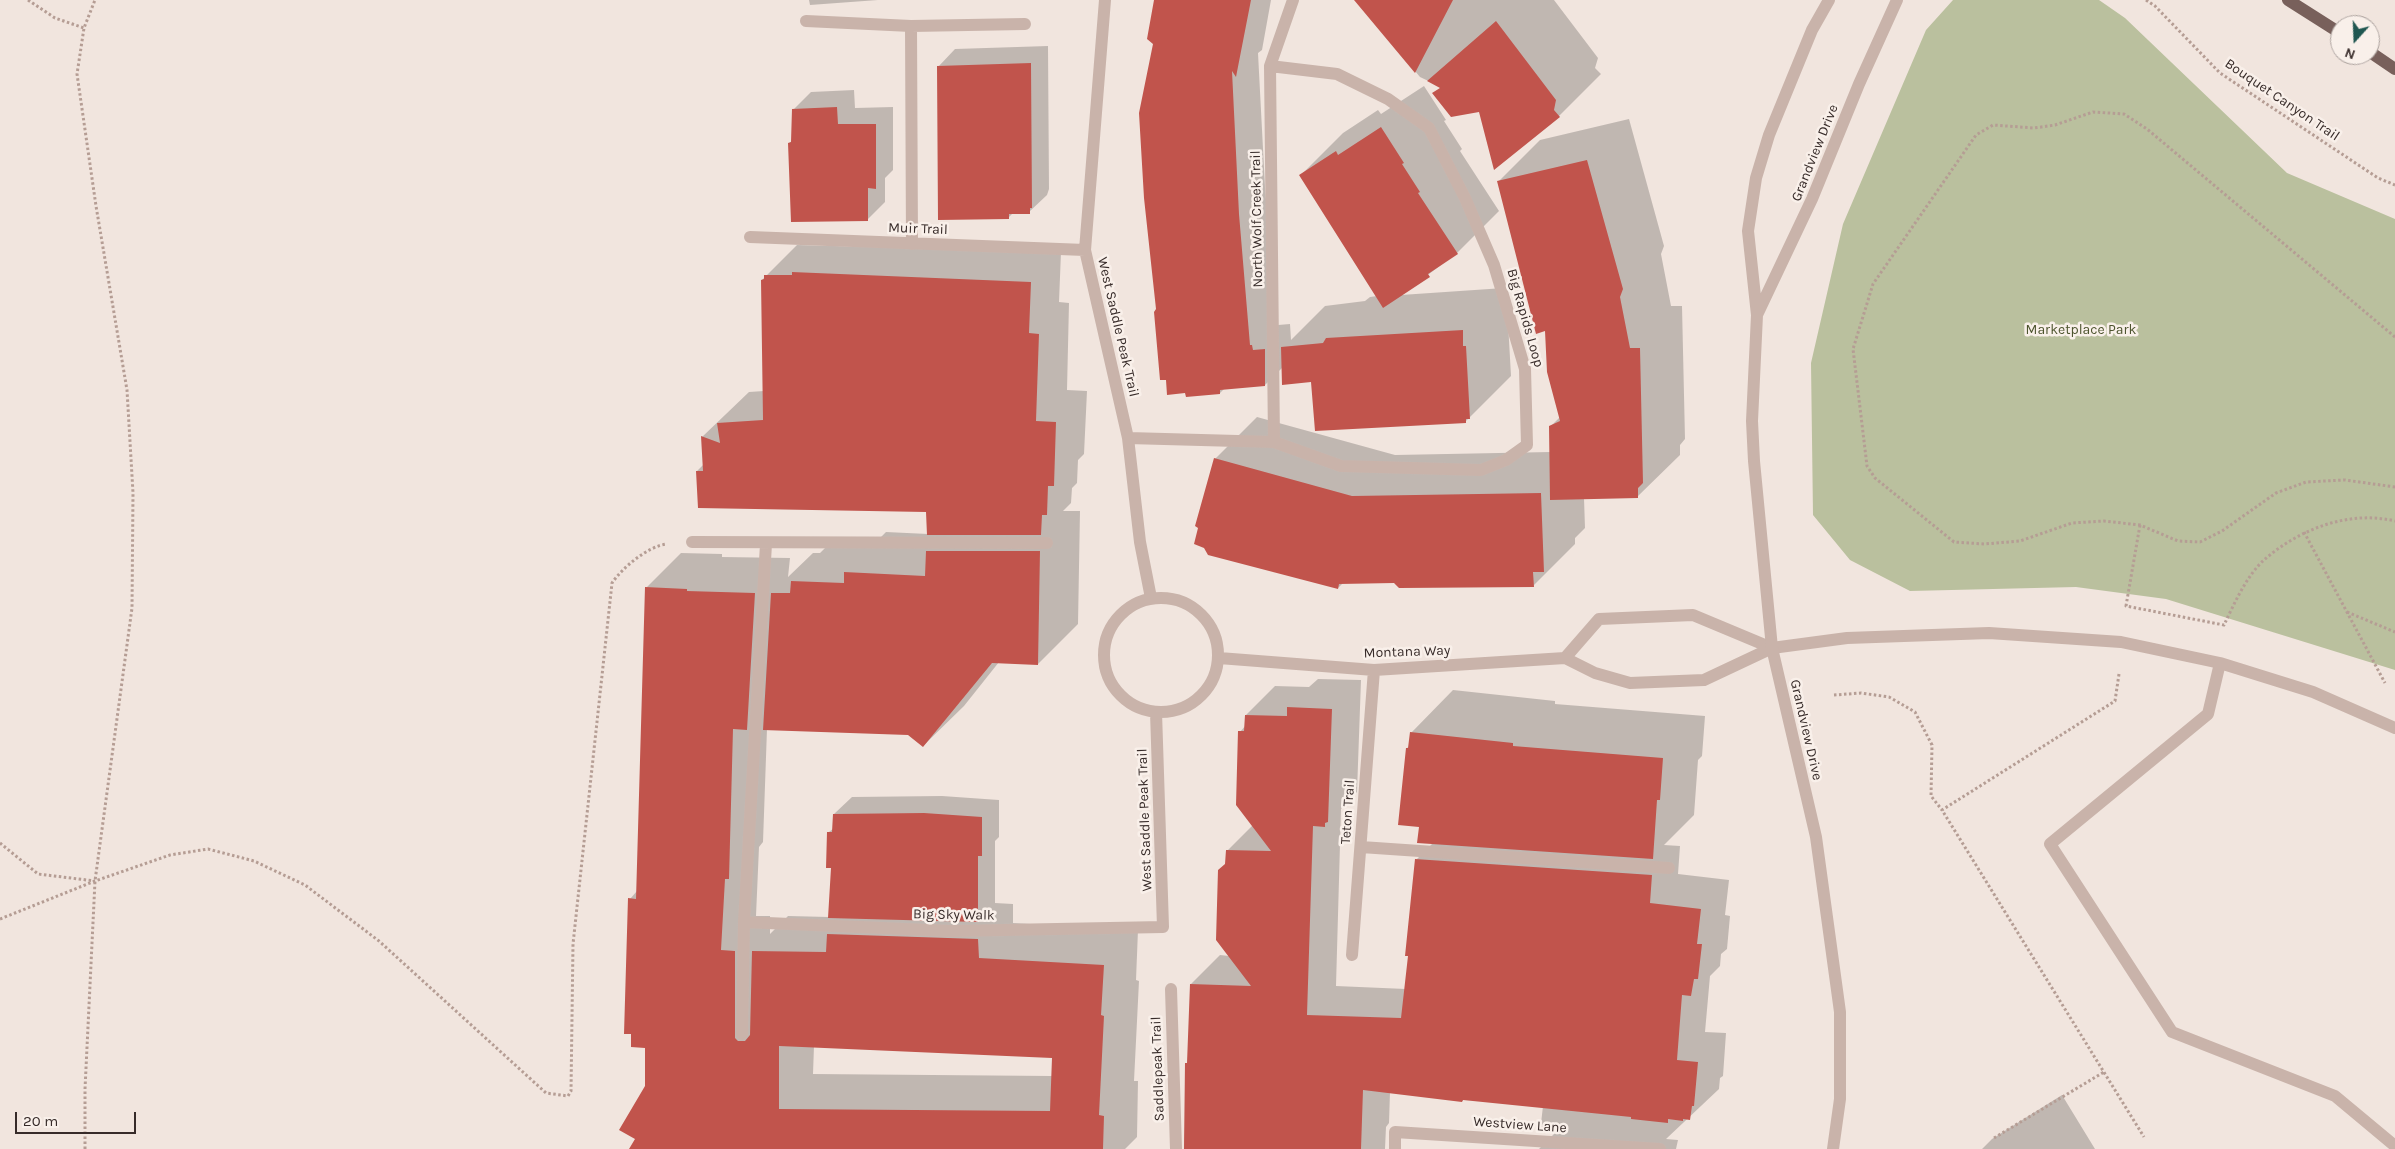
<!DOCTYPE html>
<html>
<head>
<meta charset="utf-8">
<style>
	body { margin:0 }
	#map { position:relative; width:2395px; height:1149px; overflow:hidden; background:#f1e5de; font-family:Karla,sans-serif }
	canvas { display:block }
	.north { position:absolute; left:2330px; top:15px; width:50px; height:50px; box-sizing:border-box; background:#f9f0ea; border:1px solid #aba19d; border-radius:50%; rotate:200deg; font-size:14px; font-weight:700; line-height:20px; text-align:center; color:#372b29 }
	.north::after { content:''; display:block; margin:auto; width:18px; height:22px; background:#205751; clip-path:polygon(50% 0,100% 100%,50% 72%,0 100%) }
	.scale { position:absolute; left:15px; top:1112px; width:121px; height:22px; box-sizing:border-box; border:2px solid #372b29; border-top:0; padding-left:6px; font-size:15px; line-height:18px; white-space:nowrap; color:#372b29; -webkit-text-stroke:4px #f9f0ea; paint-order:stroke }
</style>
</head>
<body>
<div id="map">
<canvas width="2395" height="1149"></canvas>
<div class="north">N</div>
<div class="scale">20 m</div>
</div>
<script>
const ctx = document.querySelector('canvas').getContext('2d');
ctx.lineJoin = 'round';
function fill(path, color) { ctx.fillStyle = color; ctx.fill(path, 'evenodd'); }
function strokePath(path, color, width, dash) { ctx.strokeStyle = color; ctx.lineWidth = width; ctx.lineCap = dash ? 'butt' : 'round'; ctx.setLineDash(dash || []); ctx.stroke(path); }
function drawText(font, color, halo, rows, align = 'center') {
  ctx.font = font + ' Karla,sans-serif'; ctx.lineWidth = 5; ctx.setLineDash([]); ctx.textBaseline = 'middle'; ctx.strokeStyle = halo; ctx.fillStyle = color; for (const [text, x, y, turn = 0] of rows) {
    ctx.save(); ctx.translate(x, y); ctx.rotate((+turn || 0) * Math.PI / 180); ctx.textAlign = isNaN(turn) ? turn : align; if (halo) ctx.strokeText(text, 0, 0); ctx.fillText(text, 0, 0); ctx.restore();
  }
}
fill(new Path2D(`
	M 1953,0 L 2099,0 L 2125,18 L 2287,173 L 2395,219 L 2395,670 L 2166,599 L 2076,587 L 1910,591 L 1850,560 L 1813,515 L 1811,363 L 1843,224 L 1926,30 Z`), '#bac09e');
fill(new Path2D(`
	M 809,0 L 878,0 L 810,5 Z
	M 1156,0 L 1271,0 L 1262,50 L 1258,53 L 1265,187 L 1276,319 L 1278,325 L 1290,324 L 1291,340 L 1325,306 L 1365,301 L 1370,297 L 1377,296 L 1301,175 L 1343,133 L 1378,110 L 1381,114 L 1424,86 L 1446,120 L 1444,121 L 1462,149 L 1460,151 L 1499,211 L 1457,253 L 1401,295 L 1504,288 L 1507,304 L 1511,376 L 1466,421 L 1312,381 L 1283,367 L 1265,385 L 1225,388 L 1220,393 L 1157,309 L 1154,44 Z
	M 1356,0 L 1554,0 L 1598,58 L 1595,68 L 1601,74 L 1559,116 L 1480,111 L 1434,94 L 1441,87 L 1420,77 Z
	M 1048,46 L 1049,189 L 1047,195 L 1029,212 L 1013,213 L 1008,218 L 938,67 L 955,49 Z
	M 854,90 L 855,108 L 893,107 L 893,170 L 885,178 L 885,202 L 867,220 L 790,143 L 792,140 L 794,109 L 811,92 Z
	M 1629,119 L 1664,246 L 1661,254 L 1671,306 L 1682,306 L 1685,439 L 1680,445 L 1680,455 L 1637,497 L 1584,498 L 1585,528 L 1575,538 L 1575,544 L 1533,586 L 1395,582 L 1343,583 L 1338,588 L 1215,459 L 1257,417 L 1395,455 L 1550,452 L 1550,427 L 1560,417 L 1547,330 L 1498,182 L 1540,140 Z
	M 797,245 L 1061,252 L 1059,302 L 1069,303 L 1067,390 L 1087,391 L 1084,454 L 1078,460 L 1077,483 L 1072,488 L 1071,503 L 1063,511 L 1080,511 L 1078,624 L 1038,664 L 999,662 L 964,706 L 923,746 L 908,734 L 767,729 L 763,842 L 759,847 L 756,916 L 770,916 L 770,934 L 788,916 L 829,917 L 832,867 L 829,832 L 834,828 L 834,814 L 852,797 L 942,796 L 999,800 L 999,837 L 995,841 L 995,903 L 1013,904 L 1013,923 L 1138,930 L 1136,980 L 1139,981 L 1134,1081 L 1138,1081 L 1137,1137 L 1125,1149 L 644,1149 L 637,1139 L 646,1086 L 646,1047 L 630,899 L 637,891 L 646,588 L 681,553 L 722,554 L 722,557 L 790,558 L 788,577 L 813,553 L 820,553 L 832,541 L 875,543 L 886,532 L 928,534 L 927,511 L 697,471 L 704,464 L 702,437 L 749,392 L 764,391 L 762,280 ZM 814,1046 L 1053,1057 L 1052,1076 L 813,1074 Z
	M 1318,679 L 1361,680 L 1357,792 L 1341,809 L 1336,986 L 1406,989 L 1417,859 L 1433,843 L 1420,826 L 1407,748 L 1410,746 L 1411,733 L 1453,690 L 1555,701 L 1555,704 L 1705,716 L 1702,756 L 1698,760 L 1694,815 L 1664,845 L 1680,846 L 1678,874 L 1729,880 L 1725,915 L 1730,916 L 1727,949 L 1721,954 L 1720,966 L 1710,976 L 1705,1032 L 1726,1033 L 1723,1076 L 1720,1078 L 1719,1089 L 1666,1139 L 1678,1140 L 1676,1149 L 1539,1149 L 1555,1133 L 1540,1132 L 1543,1106 L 1464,1099 L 1462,1101 L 1390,1092 L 1389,1123 L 1386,1127 L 1385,1149 L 1184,1149 L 1191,984 L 1220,955 L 1229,956 L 1227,851 L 1253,825 L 1240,732 L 1246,725 L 1246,715 L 1275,686 L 1309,687 Z
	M 2062,1095 L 2095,1149 L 1982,1149 L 1992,1139 Z`), '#0003');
fill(new Path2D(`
	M 1154,0 L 1251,0 L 1236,77 L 1232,71 L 1239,214 L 1250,345 L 1252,345 L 1253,350 L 1265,349 L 1265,386 L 1220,390 L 1220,394 L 1186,397 L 1185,393 L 1167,395 L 1166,380 L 1160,380 L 1154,312 L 1156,309 L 1144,198 L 1139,113 L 1153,44 L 1147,39 Z
	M 1354,0 L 1453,0 L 1415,73 Z
	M 1496,21 L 1556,100 L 1554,110 L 1560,117 L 1494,170 L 1479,112 L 1451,117 L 1432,93 L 1440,88 L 1427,81 Z
	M 1031,63 L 1032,208 L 1030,208 L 1030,214 L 1009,214 L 1009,219 L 938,220 L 937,66 Z
	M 837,107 L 838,124 L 876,124 L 876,189 L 868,188 L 868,221 L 791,222 L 788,143 L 791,142 L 792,109 Z
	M 1381,127 L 1404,163 L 1402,164 L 1420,192 L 1418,193 L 1458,254 L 1428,274 L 1430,277 L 1383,308 L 1299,175 L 1336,151 L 1338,155 Z
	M 1587,160 L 1623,289 L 1620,297 L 1630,348 L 1640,348 L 1643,483 L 1638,488 L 1638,498 L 1550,500 L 1549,426 L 1560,421 L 1547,372 L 1545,331 L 1536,334 L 1497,181 Z
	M 792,272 L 1031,282 L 1029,333 L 1039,334 L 1036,421 L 1056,422 L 1054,486 L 1048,486 L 1047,515 L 1042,515 L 1041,535 L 927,535 L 926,512 L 698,508 L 696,471 L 703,471 L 701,436 L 720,443 L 717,423 L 763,420 L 761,280 L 764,279 L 764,275 L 792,275 Z
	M 1463,330 L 1463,346 L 1466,346 L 1470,419 L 1466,419 L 1466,423 L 1315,431 L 1311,382 L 1282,385 L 1281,347 L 1323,343 L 1326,338 Z
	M 1214,458 L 1352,496 L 1541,493 L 1544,572 L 1533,572 L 1534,587 L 1399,588 L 1394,583 L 1339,584 L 1338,589 L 1208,555 L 1204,548 L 1194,544 L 1198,528 L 1195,526 Z
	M 926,551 L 1040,551 L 1038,665 L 992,663 L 923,747 L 908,735 L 763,730 L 771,593 L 790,593 L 791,581 L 844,583 L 844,572 L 925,576 Z
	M 645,587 L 687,589 L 687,591 L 755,593 L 747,730 L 733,729 L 729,879 L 725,879 L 721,950 L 735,951 L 735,1038 L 738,1041 L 745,1041 L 750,1035 L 752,951 L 826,952 L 827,934 L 978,939 L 979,958 L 1104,965 L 1101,1015 L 1104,1016 L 1099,1115 L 1104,1116 L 1103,1149 L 629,1149 L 635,1139 L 619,1130 L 645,1086 L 645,1048 L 631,1047 L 631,1034 L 624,1034 L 628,898 L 636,899 ZM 779,1046 L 1052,1058 L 1050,1111 L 779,1109 Z
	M 1287,707 L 1332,709 L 1328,822 L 1325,823 L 1325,827 L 1313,826 L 1307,1015 L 1401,1018 L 1408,956 L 1405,956 L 1415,859 L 1652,875 L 1650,903 L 1701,909 L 1697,944 L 1702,944 L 1698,979 L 1694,979 L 1691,996 L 1682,995 L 1677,1060 L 1698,1062 L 1694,1106 L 1692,1106 L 1690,1120 L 1683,1119 L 1683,1121 L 1668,1119 L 1668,1123 L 1631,1119 L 1631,1117 L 1463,1100 L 1462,1102 L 1363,1090 L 1361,1149 L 1184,1149 L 1185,1063 L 1187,1063 L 1190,984 L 1251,986 L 1216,940 L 1218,870 L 1225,864 L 1226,850 L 1271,851 L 1236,805 L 1238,731 L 1244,731 L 1245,715 L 1287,716 Z
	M 1410,732 L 1513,743 L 1513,746 L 1663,758 L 1660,800 L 1657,800 L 1653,859 L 1417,843 L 1419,827 L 1398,825 L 1406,748 L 1408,748 Z
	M 924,813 L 982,817 L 982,856 L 978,856 L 978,922 L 828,918 L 831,868 L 826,868 L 827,832 L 832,832 L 833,814 Z`), '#c1544c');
strokePath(new Path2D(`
	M 28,0 L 55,18 L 84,28
	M 2146,0 L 2155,6 L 2220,73 L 2378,178 L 2395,185
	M 2395,337 L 2147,129 L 2124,114 L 2093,112 L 2055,125 L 2034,128 L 1993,125 L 1976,135 L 1873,284 L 1853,349 L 1867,466 L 1875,478 L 1954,542 L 1984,544 L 2020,541 L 2072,523 L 2104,521 L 2140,525 L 2178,541 L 2200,542 L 2222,531 L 2276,493 L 2306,482 L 2345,480 L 2395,487
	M 2140,525 L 2126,606 L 2224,625 C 2234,604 2247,575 2264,560 C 2299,529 2349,510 2395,521
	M 2304,532 L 2385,683
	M 2347,612 L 2395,632
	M 2119,674 L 2115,701 L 1942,810 L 2144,1137
	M 1834,695 L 1861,693 L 1889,697 L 1915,712 L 1932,745 L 1931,796 L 1942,810
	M 0,843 L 38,874 L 95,881
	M 0,919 L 95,881 L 170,855 L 208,849 L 254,861 L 305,885 L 379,941 L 546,1093 L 568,1096 L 571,1091 L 573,944 L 612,583 C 622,568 648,546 667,544
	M 1994,1138 L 2104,1072
	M 85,1149 L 85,1089 L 95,881 L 132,608 L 133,493 L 127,390 L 96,206 L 77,74 L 84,28 L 95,0`), '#b59d94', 3, [2.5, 2.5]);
strokePath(new Path2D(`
	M 1772,648 L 1847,638 L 1989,633 L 2121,642 L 2220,663 L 2313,692 L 2395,728
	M 2220,663 L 2208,714 L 2050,844 L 2172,1032 L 2335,1096 L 2395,1146`), '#c9b3aa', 12);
strokePath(new Path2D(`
	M 1105,0 L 1085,250 L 1128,438 L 1140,542 L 1151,598
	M 806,21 L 911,26 L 1025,24
	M 911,26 L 912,244
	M 750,237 L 1085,250
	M 1128,438 L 1274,442 L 1341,466 L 1481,470 L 1506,460 L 1527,445 L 1525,369 L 1494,265 L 1465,198 L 1429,128 L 1388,99 L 1337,74 L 1270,66
	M 1274,442 L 1270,66 L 1293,0
	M 692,542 L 1047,543
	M1104 655a57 57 0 1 1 114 0a57 57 0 1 1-114 0Z
	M 1219,658 L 1374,670 L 1565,658 L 1595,673 L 1630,683 L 1704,680 L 1772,648
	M 1565,658 L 1599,619 L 1693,615 L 1772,648
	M 1361,847 L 1669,868
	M 744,922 L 951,931 L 1163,927 L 1156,712
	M 1352,955 L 1374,670
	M 1171,989 L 1176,1149
	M 742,1034 L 744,922 L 766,544
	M 1395,1149 L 1395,1132 L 1660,1149`), '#c9b3aa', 12);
strokePath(new Path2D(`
	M 1829,0 L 1812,30 L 1769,135 L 1756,178 L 1748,231 L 1757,315 L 1752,421 L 1754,461 L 1772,648 L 1816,837 L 1840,1012 L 1840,1099 L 1833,1149
	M 1757,315 L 1812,199 L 1859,84 L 1897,0`), '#c9b3aa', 12);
strokePath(new Path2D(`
	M 2288,0 L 2340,33
	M 2370,52 L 2395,69`), '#78605b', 12);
drawText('14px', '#372b29', '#f9f0ea', [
	["Bouquet Canyon Trail",2282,100,34],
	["Grandview Drive",1815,153,-68],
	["North Wolf Creek Trail",1257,219,-91],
	["Muir Trail",918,229,2],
	["Big Rapids Loop",1525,318,74],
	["West Saddle Peak Trail",1118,327,77],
	["Montana Way",1407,652,-2],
	["Grandview Drive",1806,730,77],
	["Teton Trail",1348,812,-86],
	["West Saddle Peak Trail",1145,820,-92],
	["Big Sky Walk",954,915,1],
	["Saddlepeak Trail",1158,1069,-92],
	["Westview Lane",1520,1125,4]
]);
drawText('14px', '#4d542e', '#f9f0ea', [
	["Marketplace Park",2081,330]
]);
</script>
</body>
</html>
